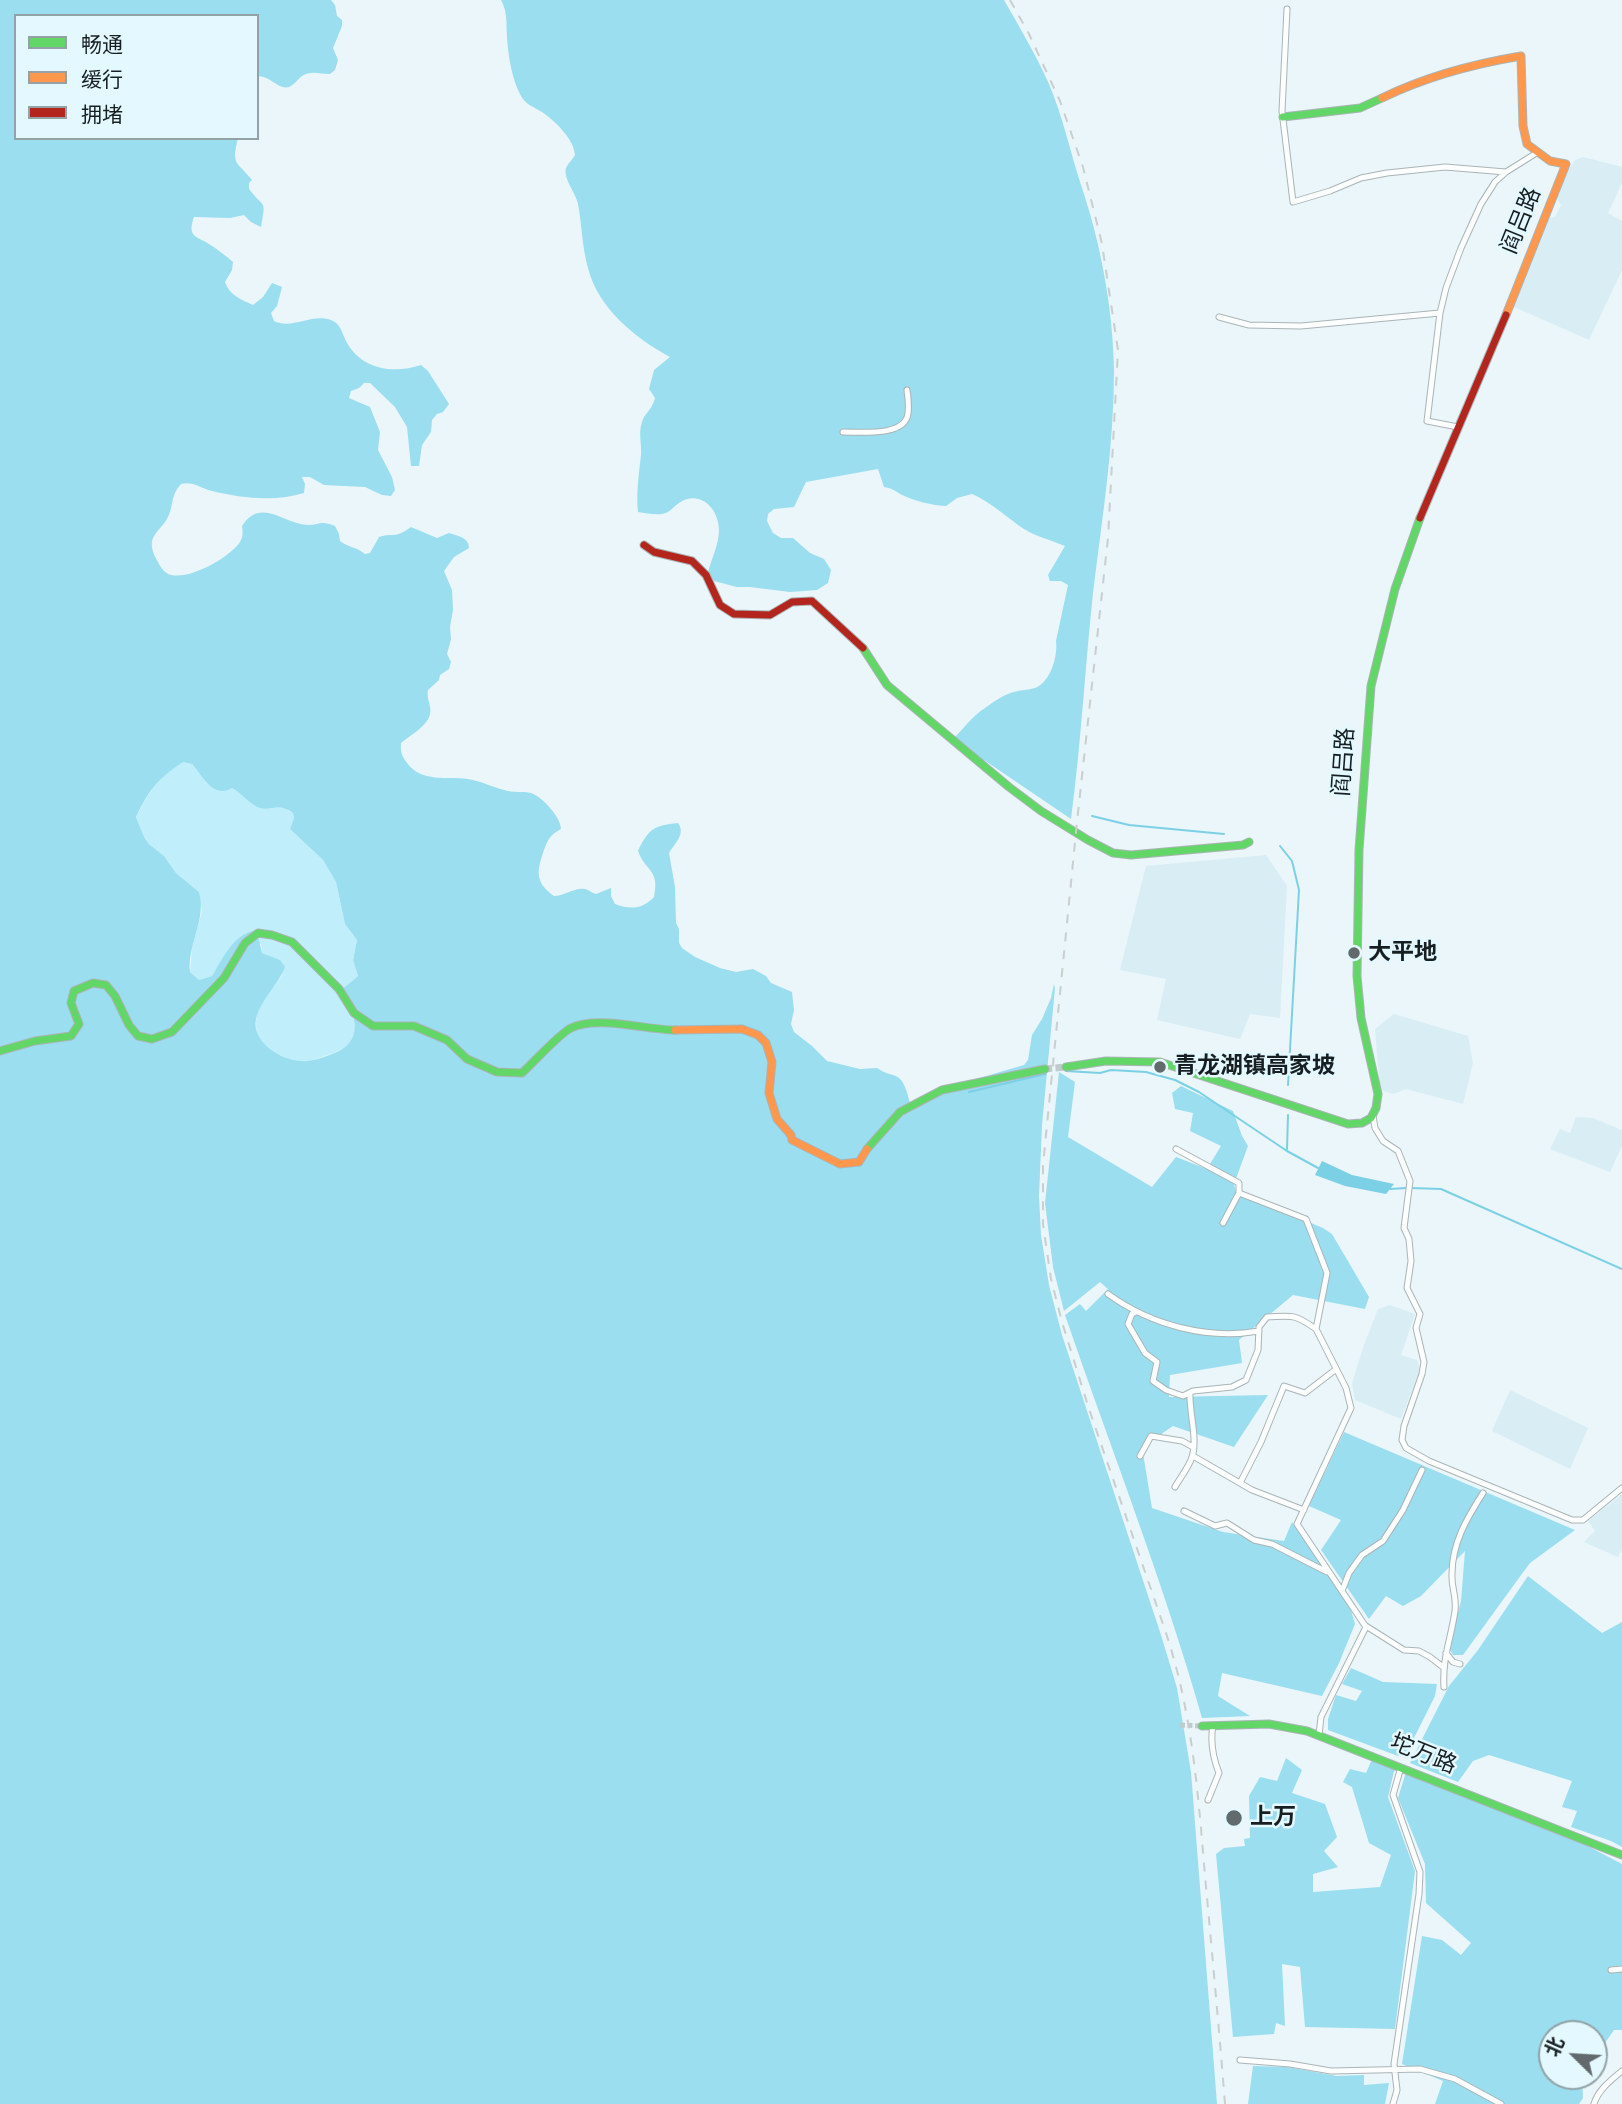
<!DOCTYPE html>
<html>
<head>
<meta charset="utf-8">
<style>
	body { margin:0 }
	#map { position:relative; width:1622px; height:2104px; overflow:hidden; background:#eaf6f9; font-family:"Sofia Sans Condensed","Noto Sans SC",sans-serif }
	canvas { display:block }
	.legend { position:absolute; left:14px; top:14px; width:245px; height:126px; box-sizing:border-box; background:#e4f9ff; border:2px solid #92a2a7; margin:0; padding:9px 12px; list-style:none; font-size:21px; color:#181f22 }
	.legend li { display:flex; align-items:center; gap:14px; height:35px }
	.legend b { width:35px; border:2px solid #92a2a7 }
	.north { position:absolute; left:1538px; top:2020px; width:70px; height:70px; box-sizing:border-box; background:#e4f9ff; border:2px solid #92a2a7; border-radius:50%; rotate:294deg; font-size:19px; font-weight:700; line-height:28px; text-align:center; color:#181f22 }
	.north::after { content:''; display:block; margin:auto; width:24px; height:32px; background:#626a6d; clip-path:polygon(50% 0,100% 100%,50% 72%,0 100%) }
</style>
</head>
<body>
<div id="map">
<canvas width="1622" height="2104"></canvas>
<ul class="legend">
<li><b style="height:9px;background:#63d668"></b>畅通</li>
<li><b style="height:9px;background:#ff974d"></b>缓行</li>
<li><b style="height:9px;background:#b3261e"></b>拥堵</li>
</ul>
<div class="north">北</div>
</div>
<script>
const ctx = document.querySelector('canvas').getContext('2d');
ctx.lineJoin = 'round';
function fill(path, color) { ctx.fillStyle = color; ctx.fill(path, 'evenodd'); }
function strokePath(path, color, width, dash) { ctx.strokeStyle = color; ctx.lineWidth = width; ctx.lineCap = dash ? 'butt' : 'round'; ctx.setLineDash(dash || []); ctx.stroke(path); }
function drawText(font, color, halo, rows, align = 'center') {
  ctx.font = font + ' "Sofia Sans Condensed","Noto Sans SC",sans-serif'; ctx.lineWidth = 5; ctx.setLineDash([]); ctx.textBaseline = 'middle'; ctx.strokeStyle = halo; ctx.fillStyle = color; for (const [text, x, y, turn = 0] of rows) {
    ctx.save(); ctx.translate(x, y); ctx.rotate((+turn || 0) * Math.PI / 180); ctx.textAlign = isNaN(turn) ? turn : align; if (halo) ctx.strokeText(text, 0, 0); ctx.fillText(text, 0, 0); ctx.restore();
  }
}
fill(new Path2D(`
	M 1583,157 L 1622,167 L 1622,183 L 1608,213 L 1622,221 L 1622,270 L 1589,340 L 1512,306 L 1548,218 L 1555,217 L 1561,205 L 1556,197 L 1565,175 L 1575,160 Z
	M 1266,855 L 1287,886 L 1280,1018 L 1250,1014 L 1240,1039 L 1157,1020 L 1166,979 L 1120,970 L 1146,866 Z
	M 1394,1014 L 1468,1036 L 1473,1063 L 1463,1104 L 1406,1089 L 1393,1094 L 1380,1090 L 1375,1029 Z
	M 1576,1117 L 1593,1118 L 1622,1130 L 1622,1146 L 1610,1172 L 1550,1149 L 1560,1129 L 1570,1133 Z
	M 1390,1305 L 1415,1314 L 1401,1355 L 1417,1360 L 1420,1369 L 1401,1419 L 1355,1400 L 1352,1383 L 1364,1345 L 1378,1309 Z
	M 1510,1390 L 1588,1428 L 1570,1469 L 1492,1431 Z
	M 1622,1494 L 1622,1549 L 1618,1557 L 1584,1542 L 1595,1531 L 1588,1521 Z`), '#d8eef4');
fill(new Path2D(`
	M 183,762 L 192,764 L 198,771 L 241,793 L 251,803 L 280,806 L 293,813 L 294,818 L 290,829 L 323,860 L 336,882 L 345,924 L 357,940 L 353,960 L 358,976 L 340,991 C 346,1001 353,1010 354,1021 C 358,1044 341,1051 322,1057 C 316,1059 308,1062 301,1062 C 290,1061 269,1051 262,1043 C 257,1038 256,1029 256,1022 C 257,1005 273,988 282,975 L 280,960 L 262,953 L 261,944 L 230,948 L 212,976 L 199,980 L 190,972 L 192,948 L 202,911 L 199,892 L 176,873 L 164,856 L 149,844 L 144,837 L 136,817 C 151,788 156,780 183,762 Z`), '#c0effb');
fill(new Path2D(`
	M 0,0 L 331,0 L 335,5 L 337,16 L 342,20 L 342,26 L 333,48 L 338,60 L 335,70 L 330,74 C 320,74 311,70 302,76 C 298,79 294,85 289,87 C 278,90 271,76 257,76 L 257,16 L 16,16 L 16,138 L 238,138 C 231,166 237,161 252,180 L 249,183 L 249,189 C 265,210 266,198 261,227 L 251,222 L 244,215 L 230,218 L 194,217 C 187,237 196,236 209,244 C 217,249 226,256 233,262 L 232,270 L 225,282 C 229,295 242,300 253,305 L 263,297 L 272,283 L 282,287 L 277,306 L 271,313 L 274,321 C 292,330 312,313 331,320 C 341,324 342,333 346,341 C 361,370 394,374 421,365 L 428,371 L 449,404 L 443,412 L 437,414 L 432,420 L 431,432 L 422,445 L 419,466 L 411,466 L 407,427 L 395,407 L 370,383 L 364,383 L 359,388 L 351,391 L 349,398 L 370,407 L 380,432 L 378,450 L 392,477 L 395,490 L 391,496 L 382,495 L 365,487 L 324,485 L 310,477 L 302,477 L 305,484 L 304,493 C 276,502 240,498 212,491 C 200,488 193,481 181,484 C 170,496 174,507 167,519 C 163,526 154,533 152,541 C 151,549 154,555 158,562 C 160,566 163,571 168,574 C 187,582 229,558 240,542 C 243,537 243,532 242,526 C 261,497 283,524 308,525 C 321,525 320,520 335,526 L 339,534 L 340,541 C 349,548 355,546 365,554 L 370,553 L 379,537 C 394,532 393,540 411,527 L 437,538 L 449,533 C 457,536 469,537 469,548 L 454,557 L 444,571 L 452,590 L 453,610 L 450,627 L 451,639 L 447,654 L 451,662 L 449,669 L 440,675 L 439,680 L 428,690 C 426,699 432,706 430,714 C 428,726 409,736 401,743 C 400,752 402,756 407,763 C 422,783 446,776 468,779 C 481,781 492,787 504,790 C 513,793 523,791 531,793 C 543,797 561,818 561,829 C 550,835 548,839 544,850 C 537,870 534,882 554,896 C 564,896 575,887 585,889 C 589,890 592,893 596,894 L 611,888 L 611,896 L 615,904 C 630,910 643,909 654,897 C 660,869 645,871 638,851 C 648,829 655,825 678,823 C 686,834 675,843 669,853 L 675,887 L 676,923 L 679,929 L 679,943 L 682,948 L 695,957 L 720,968 L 736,972 L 753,969 L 766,976 L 771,983 L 792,992 L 794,1010 L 791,1024 L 794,1032 L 812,1046 L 827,1061 L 860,1069 L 877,1068 C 883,1072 886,1073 893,1075 C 905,1078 907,1093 910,1103 L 935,1091 L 1024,1065 L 1028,1060 L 1032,1035 L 1042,1019 L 1051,998 L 1054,984 L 1055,988 L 1042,1125 L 1039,1196 L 1041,1235 L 1049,1285 L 1062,1335 L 1161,1635 L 1177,1688 L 1191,1772 L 1217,2104 L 0,2104 ZM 183,762 L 192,764 C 203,776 213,799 232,788 C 242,793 250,805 260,808 C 275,811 276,802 293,813 L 294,818 L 290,829 L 323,860 L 336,882 L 345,924 L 357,940 L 353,960 L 358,976 L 340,991 C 346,1000 353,1010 354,1020 C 358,1043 342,1051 324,1057 C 317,1059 309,1062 302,1061 C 282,1061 251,1042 256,1019 C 261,999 278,985 285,967 L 280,960 L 262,953 L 258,936 L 253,931 C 233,935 222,960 212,976 L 199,980 L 190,972 C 187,945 207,919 199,892 L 176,873 L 164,856 L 149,844 L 144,837 L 136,817 C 150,788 157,780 183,762 Z
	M 501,0 L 1004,0 C 1020,28 1036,55 1049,84 C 1063,117 1070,151 1081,185 C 1101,244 1113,309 1114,371 C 1114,446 1102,519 1093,593 C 1085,668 1081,744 1071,819 L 984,760 L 978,764 L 950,742 C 962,731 971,717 985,708 C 993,702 1005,694 1014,692 C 1021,690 1028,690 1035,688 C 1051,682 1058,655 1056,641 L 1068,585 L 1061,581 L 1050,581 L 1048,575 L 1065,546 C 1051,540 1037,537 1024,529 C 1006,517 991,502 972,494 L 957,498 L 946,506 C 929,505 915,501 900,494 C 894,490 891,488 884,487 L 878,469 L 806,482 L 794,507 L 774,509 L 768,514 L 767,521 L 773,533 L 781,538 L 793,538 L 810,553 L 824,559 L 831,570 L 828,583 L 817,590 L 790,592 L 750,587 L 737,587 L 714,581 L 708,573 C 711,559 719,545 719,530 C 719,509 700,489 679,503 C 674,506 671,511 666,513 C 657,516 647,513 638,512 C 636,492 639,474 641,455 C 642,444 638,433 642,422 C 644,414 652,410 655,398 L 649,389 L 654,370 L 670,357 C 635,338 598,308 588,268 C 582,247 582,225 578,204 C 576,193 563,179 566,168 C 568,163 573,159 575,155 C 574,139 555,121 542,112 C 534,107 526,105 521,96 C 512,80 508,55 507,37 C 506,23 508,13 501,0 Z
	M 1059,1072 L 1075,1082 L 1068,1137 L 1152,1187 L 1176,1157 L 1207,1169 L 1221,1146 L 1190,1131 L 1193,1113 L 1175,1109 L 1172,1093 L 1181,1086 L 1233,1111 L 1242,1136 L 1248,1146 L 1234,1184 L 1236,1192 L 1323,1228 L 1332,1234 L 1369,1297 L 1365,1309 L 1293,1295 L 1239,1340 L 1242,1363 L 1170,1375 L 1169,1397 L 1268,1395 L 1234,1447 L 1173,1426 L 1142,1447 L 1152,1508 L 1223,1532 L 1284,1541 L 1292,1522 L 1350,1607 L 1355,1624 L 1339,1663 L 1322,1696 L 1222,1673 L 1218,1696 L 1250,1716 L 1202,1718 C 1163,1581 1111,1449 1065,1315 L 1080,1304 L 1086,1311 L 1108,1289 L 1100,1282 L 1064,1311 L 1053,1267 L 1045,1203 Z
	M 1344,1432 L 1575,1530 L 1530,1563 L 1524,1571 L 1463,1655 L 1453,1655 L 1449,1648 L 1461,1601 L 1465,1551 L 1421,1596 L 1403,1606 L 1386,1596 L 1369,1619 L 1321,1550 L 1341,1520 L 1309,1506 Z
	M 1528,1576 L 1602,1633 L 1622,1622 L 1622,1847 L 1611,1841 L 1571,1827 L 1577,1811 L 1562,1807 L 1572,1781 L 1489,1755 L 1473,1761 L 1458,1782 L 1410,1763 L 1449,1686 L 1478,1650 Z
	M 1351,1668 L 1383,1682 L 1437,1684 L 1435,1696 L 1407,1752 L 1398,1756 L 1328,1730 L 1328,1719 L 1336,1695 L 1356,1701 L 1362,1691 L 1342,1684 Z
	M 1373,1757 L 1395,1767 L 1388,1797 L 1415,1871 L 1395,2029 L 1305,2027 L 1300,1967 L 1282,1964 L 1285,2026 L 1276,2023 L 1274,2034 L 1233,2037 L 1216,1854 L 1224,1848 L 1245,1846 L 1244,1839 L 1250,1838 L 1249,1796 L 1260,1777 L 1277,1781 L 1286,1758 L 1302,1770 L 1292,1793 L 1325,1804 L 1337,1837 L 1324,1851 L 1338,1867 L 1313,1874 L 1313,1892 L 1380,1887 L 1391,1855 L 1369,1843 L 1352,1787 L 1343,1782 L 1350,1769 L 1366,1773 Z
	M 1406,1772 L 1578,1841 L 1622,1864 L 1622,2030 L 1614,2030 L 1594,2059 L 1594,2034 L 1552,2034 L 1552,2076 L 1582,2076 L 1583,2098 L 1579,2104 L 1435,2104 L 1443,2081 L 1402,2064 L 1422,1936 L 1442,1940 L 1461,1955 L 1471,1943 L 1426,1903 L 1425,1864 L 1398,1798 Z
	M 1253,2066 L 1287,2067 L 1337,2076 L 1364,2075 L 1364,2085 L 1389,2083 L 1385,2104 L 1248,2104 Z`), '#9adeef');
fill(new Path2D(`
	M 1322,1161 L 1352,1175 L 1394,1184 L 1386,1194 L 1345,1186 L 1315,1175 Z`), '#7cd0e5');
strokePath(new Path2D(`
	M 1092,816 L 1129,825 L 1224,834
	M 1280,846 L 1292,861 L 1299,890 L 1288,1085
	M 1066,1071 L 1100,1073 L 1111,1070 L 1146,1072 L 1175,1080 L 1199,1092 L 1287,1151 L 1318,1168
	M 969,1092 L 1045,1074
	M 1287,1149 L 1288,1115
	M 1411,1188 L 1441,1189 L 1622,1269
	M 1390,1189 L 1406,1188`), '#7cd0e5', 2);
strokePath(new Path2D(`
	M 1180,1725 L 1202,1726`), '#c0cbce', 5, [5, 2.5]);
strokePath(new Path2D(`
	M 1045,1069 L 1066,1067`), '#c0cbce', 7, [7, 3.5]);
const street = new Path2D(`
	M 1287,9 L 1282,111 L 1293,202 L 1330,191 L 1361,178 L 1387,173 L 1445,167 L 1506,172
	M 1219,317 L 1249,325 L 1301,326 L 1440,313
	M 1458,427 L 1427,421 L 1440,313 L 1446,288 L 1461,248 L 1481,204 L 1495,182 L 1506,172 L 1538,152
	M 843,432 C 861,432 906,437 908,413 C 909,406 908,397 907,390
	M 1373,1116 L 1375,1128 L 1383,1141 L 1398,1151 L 1410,1181 L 1404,1228 L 1409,1239 L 1411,1261 L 1407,1288 L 1420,1314 L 1416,1328 L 1424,1362 L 1422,1374 L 1404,1426 L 1402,1440 L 1406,1448 L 1429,1461 L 1572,1520 L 1583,1520 L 1622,1488
	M 1176,1149 L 1239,1183 L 1239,1193 L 1223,1223
	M 1239,1193 L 1306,1219 L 1327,1273 L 1316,1329 L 1346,1388 L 1351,1408 L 1297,1524 L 1366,1627 L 1321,1717 L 1319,1735
	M 1108,1294 C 1151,1325 1207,1340 1259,1331
	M 1136,1312 L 1132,1314 L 1128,1324 L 1145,1353 L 1157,1362 L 1153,1381 L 1166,1390 L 1183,1396 L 1193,1391 L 1232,1387 L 1246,1380 L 1258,1350 L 1259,1327 L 1267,1317 C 1292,1316 1293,1313 1316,1329
	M 1140,1456 L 1151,1436 L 1182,1441 L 1193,1447
	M 1193,1456 L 1252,1490 L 1304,1510
	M 1240,1483 L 1261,1442 L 1284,1386 L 1305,1393 L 1335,1370
	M 1175,1487 C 1180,1478 1189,1467 1192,1457 C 1198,1439 1189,1412 1190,1393
	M 1184,1511 L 1215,1526 L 1227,1523 L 1254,1540 L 1272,1544 L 1327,1572
	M 1342,1591 L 1349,1573 L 1362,1555 L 1383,1541 L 1403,1510 L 1422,1470
	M 1366,1626 L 1404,1650 L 1419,1651 L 1430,1657 L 1443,1667
	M 1446,1653 L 1453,1662 L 1460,1664
	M 1444,1687 C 1442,1658 1451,1639 1455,1611 C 1457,1596 1451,1588 1452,1574 C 1452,1543 1467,1518 1483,1493
	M 1208,1800 L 1219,1773 C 1213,1758 1210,1742 1213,1725
	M 1611,1970 L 1622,1969
	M 1240,2060 L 1290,2064 L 1331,2071 L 1420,2069 L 1455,2079 L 1501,2104
	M 1393,2104 L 1397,2090 L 1394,2064 L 1419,1894 L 1420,1872 L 1393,1795 L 1401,1767
	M 1594,2104 C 1598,2090 1611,2080 1622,2071`);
const fast = new Path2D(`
	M 1283,117 L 1360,108 L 1382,98
	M 863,648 L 887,685 L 1009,787 L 1041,811 L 1088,840 L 1113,853 L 1131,855 L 1243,845 L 1249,842
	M 0,1051 L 35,1041 L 71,1036 L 79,1024 L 71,1003 L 74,991 L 93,983 L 106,985 L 115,996 L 129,1025 L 138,1036 L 152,1039 L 172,1032 L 224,978 L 245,943 L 258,933 L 272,935 L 292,942 L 339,989 L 354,1013 L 373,1026 L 414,1026 L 447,1040 L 467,1059 L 497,1072 L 522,1073 C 533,1063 560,1033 571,1028 C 597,1015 645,1030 675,1030
	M 1066,1067 L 1106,1061 L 1160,1062 L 1348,1124 L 1362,1123 L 1371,1118 L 1376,1108 L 1378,1094 L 1361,1018 L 1357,976 L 1359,850 L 1371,686 L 1395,589 L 1420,518
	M 867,1149 L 900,1112 L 942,1090 L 1045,1069
	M 1202,1726 L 1269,1724 L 1307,1731 L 1622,1855`);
const slow = new Path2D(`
	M 1382,98 C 1425,77 1473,64 1521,56 L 1523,126 L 1527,144 L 1550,161 L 1566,164 L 1506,315
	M 675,1030 L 742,1029 L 758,1035 L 766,1043 L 772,1062 L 769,1093 L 777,1119 L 791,1135 L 792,1140 L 840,1164 L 859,1162 L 867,1149`);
const jam = new Path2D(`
	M 1420,518 L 1506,315
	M 644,545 L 654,552 L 692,561 L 706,575 L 720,605 L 734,614 L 770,615 L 792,602 L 812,601 L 863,648`);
strokePath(street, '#abb4b6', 7);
strokePath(fast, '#abb4b6', 9);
strokePath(slow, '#abb4b6', 9);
strokePath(jam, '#abb4b6', 9);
strokePath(street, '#fcfefe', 5);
strokePath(fast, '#63d668', 7);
strokePath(slow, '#ff974d', 7);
strokePath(jam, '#b3261e', 7);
strokePath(new Path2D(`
	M 1010,0 L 1029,34 L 1060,101 L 1083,167 L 1102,244 L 1118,350 L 1108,538 L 1077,822 L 1043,1165 L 1043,1224 L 1051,1279 L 1062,1322 L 1089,1409 L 1165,1630 C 1192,1710 1198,1792 1205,1876 C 1212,1952 1219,2028 1225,2104`), '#cbcecf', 2, [9, 9]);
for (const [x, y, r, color] of [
	[1354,953,7,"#626a6d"],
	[1160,1067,7,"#626a6d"],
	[1234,1818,9,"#626a6d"]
]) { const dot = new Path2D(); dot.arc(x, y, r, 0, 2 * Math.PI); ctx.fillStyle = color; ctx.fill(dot); strokePath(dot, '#e4f9ff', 2.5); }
drawText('23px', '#181f22', '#e4f9ff', [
	["阎吕路",1522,221,-68],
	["阎吕路",1345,762,-86],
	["坨万路",1423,1755,22]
]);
drawText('bold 23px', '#181f22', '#e4f9ff', [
	["大平地",1368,953],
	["青龙湖镇高家坡",1174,1067],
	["上万",1250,1818]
], 'left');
</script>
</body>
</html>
